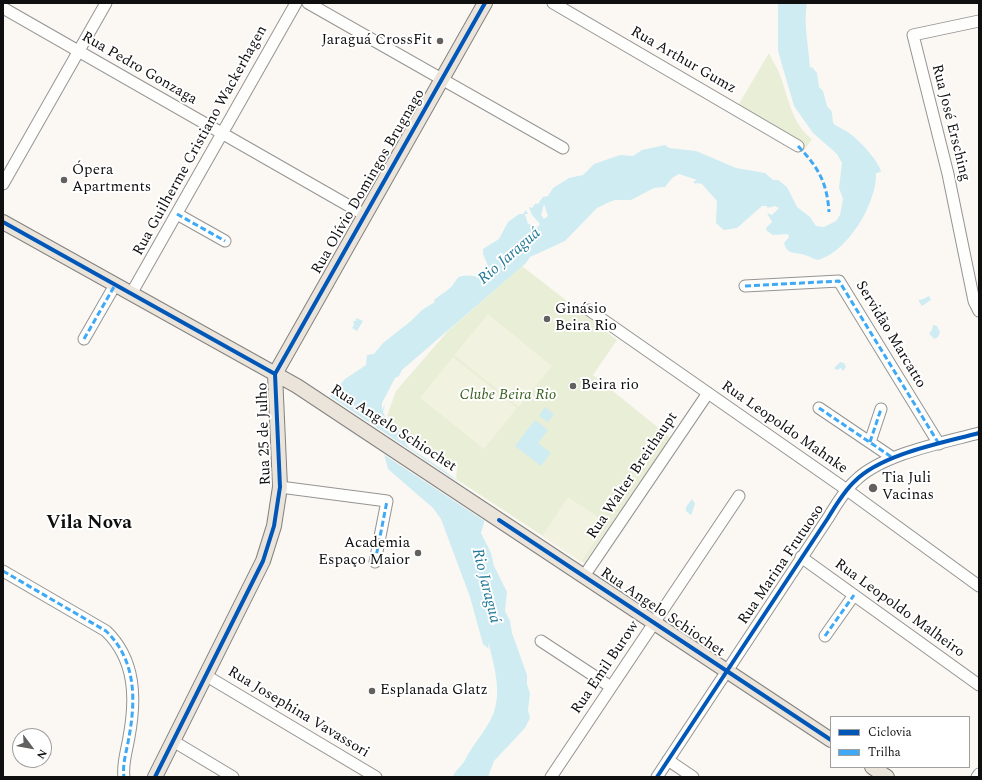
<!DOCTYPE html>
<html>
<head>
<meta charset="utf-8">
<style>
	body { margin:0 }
	#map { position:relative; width:982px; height:780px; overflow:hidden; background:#fbf8f4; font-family:Spectral,serif }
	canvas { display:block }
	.frame { position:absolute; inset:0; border:4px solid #0f0f0f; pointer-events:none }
	.legend { position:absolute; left:830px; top:716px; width:140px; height:52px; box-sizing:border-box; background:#fff; border:1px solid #9f9f9f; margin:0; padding:5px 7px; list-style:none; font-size:12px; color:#0f0f0f }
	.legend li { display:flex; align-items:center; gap:8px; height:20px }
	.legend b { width:20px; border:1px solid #9f9f9f }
	.north { position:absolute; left:12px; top:728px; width:40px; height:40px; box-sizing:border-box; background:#fff; border:1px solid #9f9f9f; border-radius:50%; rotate:122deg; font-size:11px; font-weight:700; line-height:16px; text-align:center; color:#0f0f0f }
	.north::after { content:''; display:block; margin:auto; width:14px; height:18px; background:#62615f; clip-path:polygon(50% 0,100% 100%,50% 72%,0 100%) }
</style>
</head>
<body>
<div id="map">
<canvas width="982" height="780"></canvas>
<div class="frame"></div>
<ul class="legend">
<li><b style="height:5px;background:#0057b8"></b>Ciclovia</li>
<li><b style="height:5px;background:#3fa9f5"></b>Trilha</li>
</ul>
<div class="north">N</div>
</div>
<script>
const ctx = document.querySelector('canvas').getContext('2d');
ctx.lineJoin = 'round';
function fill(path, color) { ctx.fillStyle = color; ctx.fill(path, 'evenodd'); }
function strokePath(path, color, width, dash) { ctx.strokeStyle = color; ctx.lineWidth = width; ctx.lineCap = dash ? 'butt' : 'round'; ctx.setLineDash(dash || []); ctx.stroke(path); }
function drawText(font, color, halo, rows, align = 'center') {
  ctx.font = font + ' Spectral,serif'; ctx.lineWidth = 4; ctx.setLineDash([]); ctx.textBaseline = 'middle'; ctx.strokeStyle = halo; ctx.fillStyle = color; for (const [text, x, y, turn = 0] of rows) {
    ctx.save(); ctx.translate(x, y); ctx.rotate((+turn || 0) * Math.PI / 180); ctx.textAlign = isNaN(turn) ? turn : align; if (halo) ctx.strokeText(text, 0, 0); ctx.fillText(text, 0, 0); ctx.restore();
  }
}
fill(new Path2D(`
	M 769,53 C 772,60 777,67 780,75 C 788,96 792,125 812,139 L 803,152 L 736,109 Z
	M 522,266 L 617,340 L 593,375 L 671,438 L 584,563 L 456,479 L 457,468 L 407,438 L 387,416 L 396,391 L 448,331 Z`), '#e9eed6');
fill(new Path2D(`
	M 488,314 L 552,366 L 519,407 L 454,355 Z
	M 453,357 L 517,408 L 484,449 L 420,398 Z
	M 568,497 L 607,523 L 581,562 L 542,536 Z`), '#f1f2df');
fill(new Path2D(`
	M 778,3 L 807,3 C 803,23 809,48 810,68 L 812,67 L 817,73 L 819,87 L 823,91 L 827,106 L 832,112 L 833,123 C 837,127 844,129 849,133 C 858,139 880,162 881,172 L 876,173 C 877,204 847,252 818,260 C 813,259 809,256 805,255 C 795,252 787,255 784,243 L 789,237 L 788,234 L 773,235 L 767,231 L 766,228 L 772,222 L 767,213 L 772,215 L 779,208 L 775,206 L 767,208 L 767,206 L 762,206 L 737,228 L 724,230 L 716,223 L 717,201 L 702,184 L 697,183 L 696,184 L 693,182 L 697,180 L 679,174 L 672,178 L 665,187 L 654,188 L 631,200 L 615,200 L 607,203 L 597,208 L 565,241 L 530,257 L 526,263 L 402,370 L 399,376 L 395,378 L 382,403 L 382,410 L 385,404 L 383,412 L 386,418 L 403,435 L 408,447 L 442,469 L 464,486 L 485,519 L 481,533 L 491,553 L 494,566 L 507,592 L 505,611 L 510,621 L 512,633 L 527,675 L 527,684 L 530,694 L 528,710 L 530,718 L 525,728 L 494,761 L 488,777 L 453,777 C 455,770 462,766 465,760 C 473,745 479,739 487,726 C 504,701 496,673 489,645 L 488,644 L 489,649 L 483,644 L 470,597 L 441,519 L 433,508 L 388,469 L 384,454 L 340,426 L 329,412 L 328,400 L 330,396 L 345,379 L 366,365 L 367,355 L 374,354 L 383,343 L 411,321 L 422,310 L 435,302 L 434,300 C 440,295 446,292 451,287 C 455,283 456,277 462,276 C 473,273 484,283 489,268 L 483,254 L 483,249 L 499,239 L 508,222 L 519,214 L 523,214 L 526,210 L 528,214 L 525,214 L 528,224 L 532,225 L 531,230 L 535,230 L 540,224 L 532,215 L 529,207 L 532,208 L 535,204 L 540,203 L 539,202 L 543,197 L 548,196 L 553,188 L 569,178 L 583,175 L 594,164 L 620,155 L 633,156 L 642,150 L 656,147 L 665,145 L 669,148 L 696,151 L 736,168 L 765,173 L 773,180 L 778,180 L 787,187 L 797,207 L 810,217 L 816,226 L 824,227 L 836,221 L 840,215 L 843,199 L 839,188 L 842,163 L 837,154 L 813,133 L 794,106 L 778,51 ZM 544,204 L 548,216 L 544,219 L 541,215 Z
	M 929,296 L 931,300 L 922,306 L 918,300 L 923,299 Z
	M 356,318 L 363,321 L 357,331 L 352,328 L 354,325 L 353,321 L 356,321 Z
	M 933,325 L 937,326 L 940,332 L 938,337 L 934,339 L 929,333 L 932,330 Z
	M 840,362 L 844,363 L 846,367 L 843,371 L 841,368 L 837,370 L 834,368 Z
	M 545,407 L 554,414 L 548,422 L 539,416 Z
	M 535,420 L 548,430 L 538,443 L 551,453 L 541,466 L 515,446 Z
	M 692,499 L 695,504 L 691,515 L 686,511 L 686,507 Z`), '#ceecf2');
fill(new Path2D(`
	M 328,395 L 469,489 L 476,497 L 487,519 L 486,522 L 333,421 L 328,413 L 327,400 Z`), '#fbf8f4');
const minor = new Path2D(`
	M 308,3 L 563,148
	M 553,3 L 798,146
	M 3,8 L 365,215
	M 979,21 L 913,35 L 948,174 L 974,301 L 979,311
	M 3,184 L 106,3
	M 177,214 L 225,241
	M 745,286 L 839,281 L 939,444
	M 131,294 L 296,3
	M 589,310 L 847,490 L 979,586
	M 84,339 L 115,285
	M 819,408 L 893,458
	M 870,442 L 881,409
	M 280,487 L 387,501 L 375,562
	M 801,557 L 979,685
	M 3,571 L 106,631 C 136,660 136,699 129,737 C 127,750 122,764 124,777
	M 584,576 L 708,393
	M 825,636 L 854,595
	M 541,641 L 611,687
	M 205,675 L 376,777
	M 173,741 L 233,777
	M 668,760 L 693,777
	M 551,777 L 739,496
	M 657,777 L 828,518 C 836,505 844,491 855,481 C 882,454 942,443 979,433
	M 977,777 L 979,774`);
const major = new Path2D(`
	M 3,222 L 297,386 L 831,740
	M 275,374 L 485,3
	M 872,767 L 887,777
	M 155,777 L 263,561 L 274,526 L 280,487 L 275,374`);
strokePath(minor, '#959492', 13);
strokePath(major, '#83817f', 16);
strokePath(minor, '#fefefd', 11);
strokePath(major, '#ebe4db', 14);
strokePath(new Path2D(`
	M 798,146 C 818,167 827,182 829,212
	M 177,214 L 225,241
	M 745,286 L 839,281 L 939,444
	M 84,339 L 115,285
	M 819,408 L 893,458
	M 870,442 L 881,409
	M 375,562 L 387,501
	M 3,571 L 106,631 C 136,660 136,699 129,737 C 127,750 122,764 124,777
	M 825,636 L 854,595`), '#3fa9f5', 3, [6, 3]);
strokePath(new Path2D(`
	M 3,222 L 275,374
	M 275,374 L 485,3
	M 499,520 L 831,740
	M 155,777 L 263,561 L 274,526 L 280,487 L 275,374
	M 657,777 L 828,518 C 836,505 844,491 855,481 C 882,454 942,443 979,433`), '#0057b8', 4);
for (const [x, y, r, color] of [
	[440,41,4,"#62615f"],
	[64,180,4,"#62615f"],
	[547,319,4,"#62615f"],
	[573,386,4,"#62615f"],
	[873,488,5,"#62615f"],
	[418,553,4,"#62615f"],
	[372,691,4,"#62615f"]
]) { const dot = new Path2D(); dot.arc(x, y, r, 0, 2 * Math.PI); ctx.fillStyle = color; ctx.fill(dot); strokePath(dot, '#fff', 1.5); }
drawText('15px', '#0f0f0f', '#fff', [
	["Jaraguá CrossFit",432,41,"right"],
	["Ópera",72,171],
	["Apartments",72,188],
	["Ginásio",555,310],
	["Beira Rio",555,327],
	["Beira rio",581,386],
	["Tia Juli",882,479],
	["Vacinas",882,496],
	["Academia",410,544,"right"],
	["Espaço Maior",410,561,"right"],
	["Esplanada Glatz",380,691]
], 'left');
drawText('15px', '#0f0f0f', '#fff', [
	["Rua Arthur Gumz",683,61,30],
	["Rua Pedro Gonzaga",139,69,30],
	["Rua José Ersching",950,123,76],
	["Rua Guilherme Cristiano Wackerhagen",201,141,-61],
	["Rua Olívio Domingos Brugnago",369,182,-60],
	["Servidão Marcatto",890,335,59],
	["Rua Leopoldo Mahnke",784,428,35],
	["Rua Angelo Schiochet",393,429,33],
	["Rua 25 de Julho",265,434,-92],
	["Rua Walter Breithaupt",633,476,-56],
	["Rua Marina Frutuoso",782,565,-56],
	["Rua Leopoldo Malheiro",899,609,36],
	["Rua Angelo Schiochet",662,613,34],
	["Rua Emil Burow",606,668,-56],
	["Rua Josephina Vavassori",298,713,31]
]);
drawText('italic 15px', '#3c6124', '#fff', [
	["Clube Beira Rio",508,396]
]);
drawText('italic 16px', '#227996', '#fff', [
	["Rio Jaraguá",510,257,-41],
	["Rio Jaraguá",485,586,76]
]);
drawText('bold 19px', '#0f0f0f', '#fff', [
	["Vila Nova",89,524]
]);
</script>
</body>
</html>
